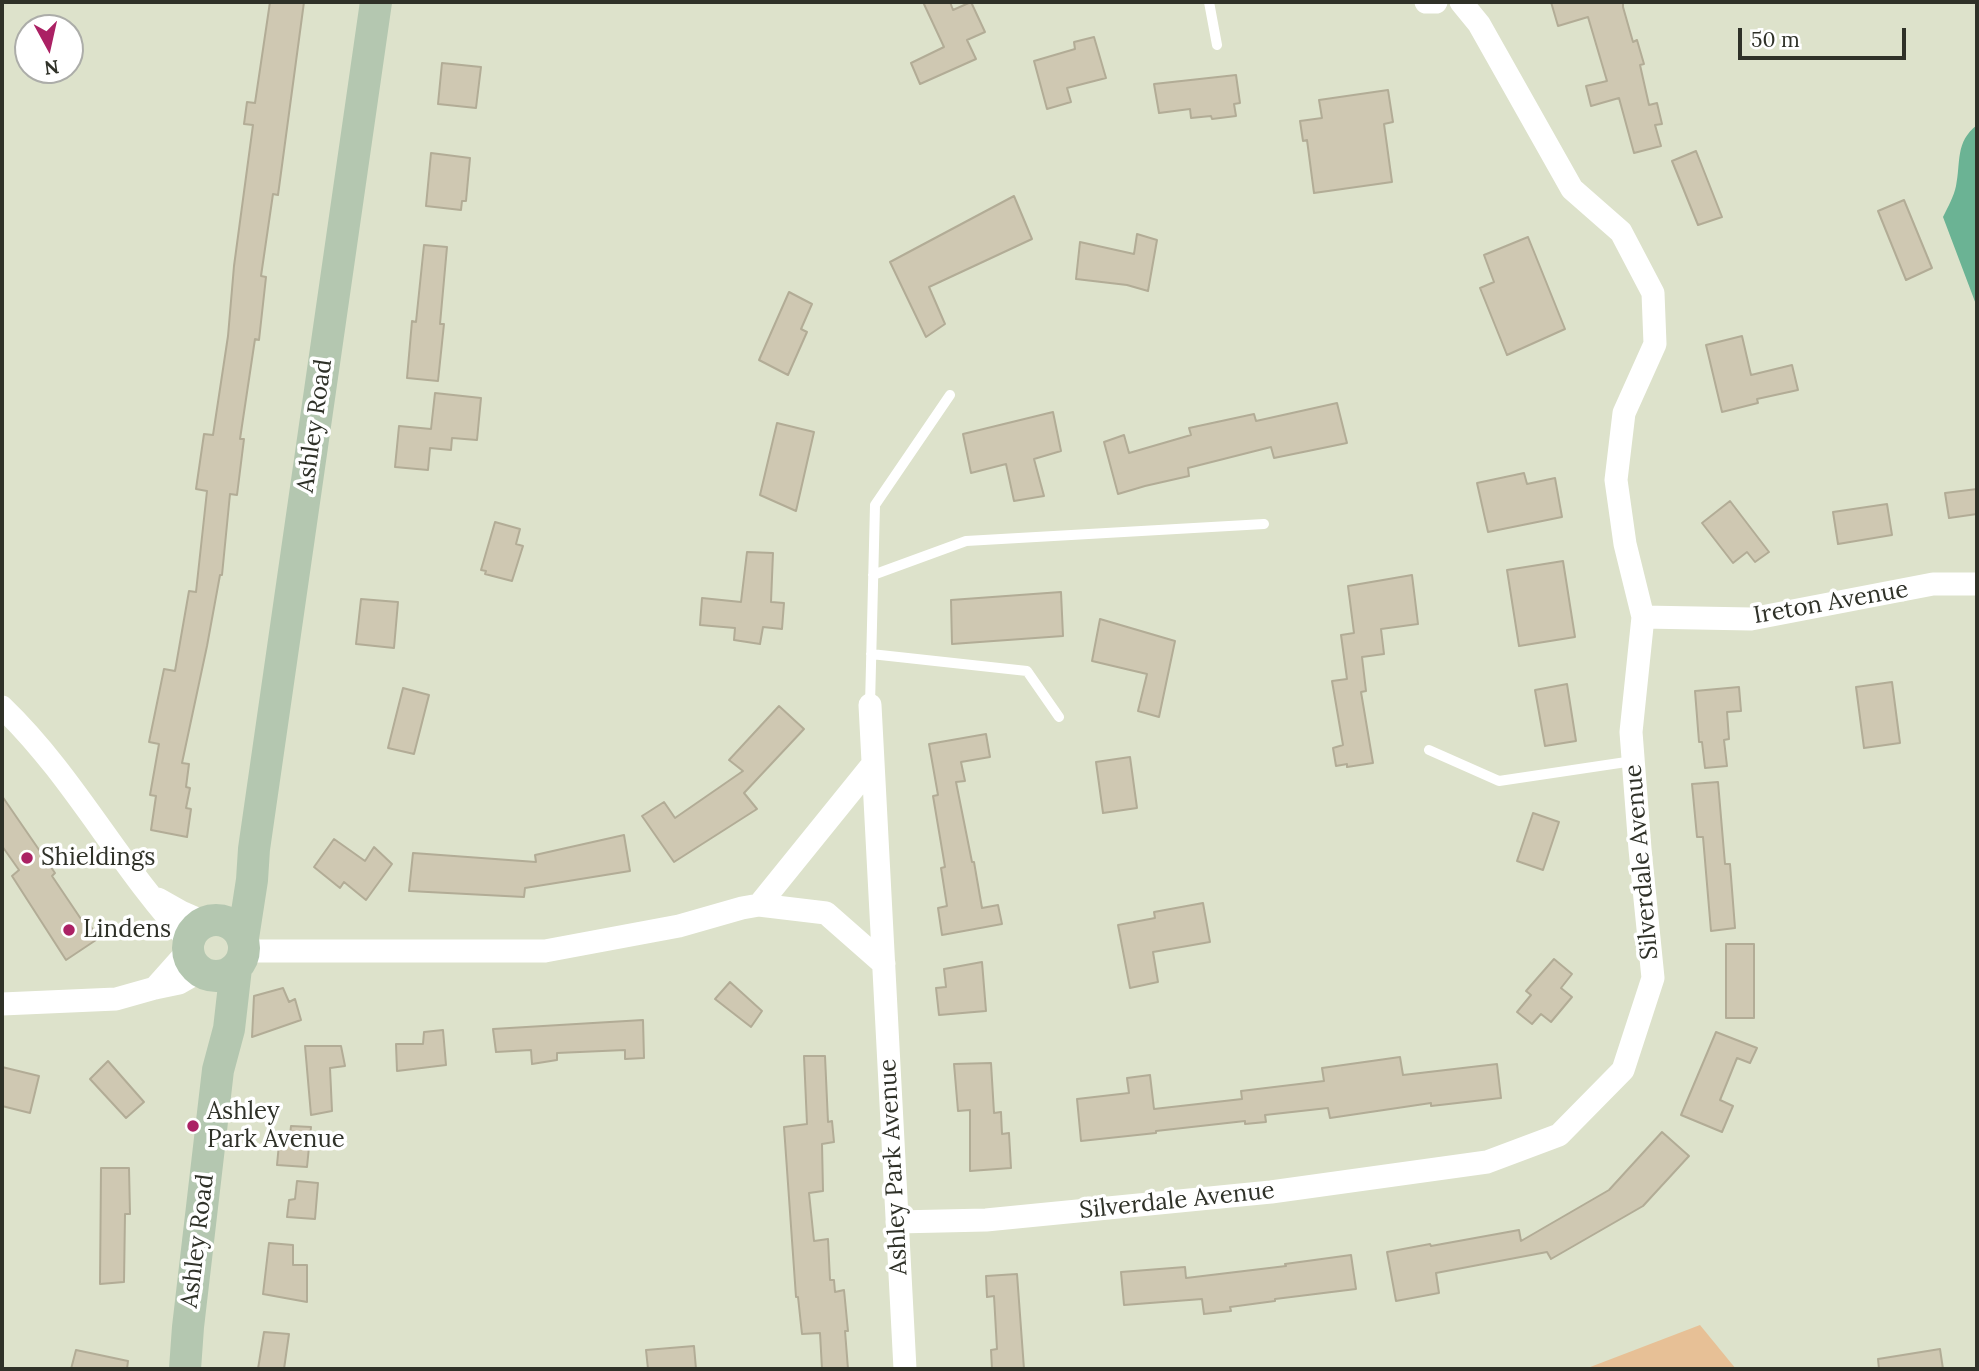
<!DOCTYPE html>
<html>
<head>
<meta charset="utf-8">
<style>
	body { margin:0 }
	#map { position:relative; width:1979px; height:1371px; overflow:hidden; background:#dde2cb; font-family:Lora,serif }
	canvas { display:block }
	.frame { position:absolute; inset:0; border:4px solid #2f3128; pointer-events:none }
	.north { position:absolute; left:14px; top:14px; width:70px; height:70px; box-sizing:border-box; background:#fff; border:2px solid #acada9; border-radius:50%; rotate:172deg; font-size:19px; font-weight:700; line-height:28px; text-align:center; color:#2f3128 }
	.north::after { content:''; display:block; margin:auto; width:24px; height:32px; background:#ab2164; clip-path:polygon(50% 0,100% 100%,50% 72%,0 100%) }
	.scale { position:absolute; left:1738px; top:28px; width:168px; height:32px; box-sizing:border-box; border:4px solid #2f3128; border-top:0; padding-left:9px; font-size:21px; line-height:24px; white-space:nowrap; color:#2f3128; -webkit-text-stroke:5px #fff; paint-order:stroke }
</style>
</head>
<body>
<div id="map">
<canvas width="1979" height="1371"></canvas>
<div class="frame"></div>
<div class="north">N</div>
<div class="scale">50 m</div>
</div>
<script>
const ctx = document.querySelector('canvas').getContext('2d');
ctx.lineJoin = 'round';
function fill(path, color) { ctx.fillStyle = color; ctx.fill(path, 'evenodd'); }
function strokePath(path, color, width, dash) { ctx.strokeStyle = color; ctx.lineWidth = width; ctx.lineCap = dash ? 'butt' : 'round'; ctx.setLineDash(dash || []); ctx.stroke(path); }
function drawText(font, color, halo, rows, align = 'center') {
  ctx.font = font + ' Lora,serif'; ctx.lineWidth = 7; ctx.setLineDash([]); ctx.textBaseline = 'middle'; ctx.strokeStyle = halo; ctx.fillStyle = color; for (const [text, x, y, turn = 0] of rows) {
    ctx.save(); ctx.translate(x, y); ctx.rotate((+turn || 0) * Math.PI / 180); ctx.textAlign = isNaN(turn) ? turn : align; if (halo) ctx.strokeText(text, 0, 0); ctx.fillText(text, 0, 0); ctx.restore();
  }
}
fill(new Path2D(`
	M 1700,1325 L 1736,1369 L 1585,1369 Z`), '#e7c096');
fill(new Path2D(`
	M 1977,125 L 1977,307 L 1943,217 C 1948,207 1954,196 1956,186 C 1961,162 1955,142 1977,125 Z`), '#6bb394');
const building = new Path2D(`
	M 270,2 L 304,2 L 278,195 L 273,194 L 261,276 L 266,277 L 259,340 L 255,339 L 240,439 L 244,439 L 237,495 L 230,494 L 222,575 L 220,575 L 207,646 L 182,763 L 189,764 L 186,787 L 190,788 L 186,808 L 191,809 L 187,837 L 151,830 L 156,796 L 150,795 L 159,744 L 149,742 L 164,669 L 175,671 L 189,591 L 196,592 L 207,491 L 196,489 L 204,434 L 213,435 L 228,336 L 234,266 L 253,125 L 244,124 L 247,102 L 255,103 Z
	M 923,2 L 950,2 L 953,10 L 971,2 L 985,32 L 967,40 L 976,59 L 920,84 L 911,63 L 944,47 Z
	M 1551,2 L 1623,2 L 1623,7 L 1633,42 L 1637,40 L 1644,64 L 1640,65 L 1649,105 L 1657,103 L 1662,124 L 1655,125 L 1661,146 L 1634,153 L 1619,98 L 1591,106 L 1586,86 L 1607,81 L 1588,17 L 1558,26 Z
	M 1094,37 L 1106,78 L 1067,88 L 1071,102 L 1047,109 L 1034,61 L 1075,49 L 1074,42 Z
	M 442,63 L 481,67 L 476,108 L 438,104 Z
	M 1236,75 L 1240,103 L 1234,104 L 1236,116 L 1212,119 L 1211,116 L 1191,118 L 1190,109 L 1159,113 L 1154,84 Z
	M 1388,90 L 1393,122 L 1384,124 L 1392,182 L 1314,193 L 1307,140 L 1303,141 L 1300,121 L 1322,118 L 1319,100 Z
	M 1696,151 L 1722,217 L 1698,225 L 1672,161 Z
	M 431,153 L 470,158 L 466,201 L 462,201 L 461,210 L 426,206 Z
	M 1014,196 L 1032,239 L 929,287 L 945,324 L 926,337 L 890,262 Z
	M 1904,200 L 1932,268 L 1906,280 L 1878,211 Z
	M 1137,234 L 1157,240 L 1148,291 L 1127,285 L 1076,279 L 1080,242 L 1134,254 Z
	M 1528,237 L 1565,329 L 1507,355 L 1480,288 L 1494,282 L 1484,255 Z
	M 424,245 L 447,247 L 440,324 L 444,324 L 438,381 L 407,378 L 412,321 L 416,322 Z
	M 789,292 L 812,304 L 801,329 L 807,332 L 788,375 L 759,360 Z
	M 1742,336 L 1751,375 L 1792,365 L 1798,390 L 1757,399 L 1758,403 L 1722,412 L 1706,345 Z
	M 435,393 L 481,398 L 477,440 L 452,438 L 451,450 L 430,448 L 428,470 L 395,467 L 399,426 L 431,429 Z
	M 1337,403 L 1347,443 L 1274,458 L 1271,447 L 1188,468 L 1189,476 L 1145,486 L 1118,494 L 1104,442 L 1124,435 L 1129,453 L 1191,435 L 1189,428 L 1254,414 L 1256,421 Z
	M 1053,412 L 1061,451 L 1034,459 L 1044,496 L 1014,501 L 1006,464 L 971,473 L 963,434 Z
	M 777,423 L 814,432 L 796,511 L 760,495 Z
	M 1524,473 L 1527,484 L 1555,478 L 1562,517 L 1488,532 L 1477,483 Z
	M 1977,489 L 1977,514 L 1949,518 L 1945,493 Z
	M 1730,501 L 1769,552 L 1755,562 L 1747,552 L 1733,563 L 1702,523 Z
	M 1887,504 L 1892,535 L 1838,544 L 1833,512 Z
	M 495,522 L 520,529 L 516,544 L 523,546 L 512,581 L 485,574 L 486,571 L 481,570 Z
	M 747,552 L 773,553 L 771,602 L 784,603 L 782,629 L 763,627 L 760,644 L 734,640 L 735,628 L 700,625 L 702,598 L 741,602 Z
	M 1563,561 L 1575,637 L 1519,646 L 1507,570 Z
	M 1412,575 L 1418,624 L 1381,629 L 1384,654 L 1362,657 L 1366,691 L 1361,692 L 1373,763 L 1347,767 L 1347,764 L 1336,766 L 1333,748 L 1343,745 L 1332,681 L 1347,679 L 1341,635 L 1354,633 L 1348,586 Z
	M 1061,592 L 1063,636 L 952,644 L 951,600 Z
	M 361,599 L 398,602 L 394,648 L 356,644 Z
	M 1100,619 L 1175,641 L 1159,717 L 1138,711 L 1147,674 L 1092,661 Z
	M 1892,682 L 1900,743 L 1864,748 L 1856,687 Z
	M 1567,684 L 1576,741 L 1545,746 L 1535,690 Z
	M 1739,687 L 1741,711 L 1727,712 L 1729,739 L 1724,740 L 1727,766 L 1705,768 L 1702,742 L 1699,742 L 1695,691 Z
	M 403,688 L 429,695 L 414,754 L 388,748 Z
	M 779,706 L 804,729 L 744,793 L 757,809 L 674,862 L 642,816 L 664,802 L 675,818 L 743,771 L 729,760 Z
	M 986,734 L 990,757 L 961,762 L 965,781 L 956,782 L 972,862 L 974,862 L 982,908 L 998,905 L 1002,924 L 942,935 L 938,908 L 947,906 L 941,868 L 945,867 L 933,796 L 938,795 L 929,744 Z
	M 1130,757 L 1137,808 L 1103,813 L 1096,762 Z
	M 1718,782 L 1725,864 L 1730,864 L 1735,928 L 1711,931 L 1703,837 L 1697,837 L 1692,784 Z
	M 2,796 L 55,873 L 52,876 L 83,922 L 86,920 L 99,938 L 66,960 L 12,876 L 19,870 L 2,846 Z
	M 1533,813 L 1559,822 L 1543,870 L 1517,861 Z
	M 624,835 L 630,871 L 525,888 L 524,897 L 409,891 L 413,853 L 536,862 L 535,855 Z
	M 334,839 L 365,861 L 374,847 L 392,864 L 366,900 L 344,882 L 340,888 L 314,867 Z
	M 1203,903 L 1210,942 L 1153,952 L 1158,982 L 1130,988 L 1118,925 L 1155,918 L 1154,912 Z
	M 1726,944 L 1754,944 L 1754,1018 L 1726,1018 Z
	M 1554,959 L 1572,974 L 1561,988 L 1572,997 L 1551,1022 L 1541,1014 L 1532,1024 L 1517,1012 L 1531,995 L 1526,991 Z
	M 982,962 L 986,1011 L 939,1015 L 936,988 L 946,987 L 944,969 Z
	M 730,982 L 762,1011 L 751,1027 L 715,999 Z
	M 283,988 L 289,1002 L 295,999 L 301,1020 L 252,1037 L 254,996 Z
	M 643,1020 L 644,1058 L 625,1059 L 625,1050 L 557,1053 L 557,1060 L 532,1064 L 531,1050 L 496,1052 L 493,1029 Z
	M 443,1030 L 446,1065 L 397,1071 L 396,1044 L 423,1044 L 424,1032 Z
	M 1716,1032 L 1757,1048 L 1750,1063 L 1737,1058 L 1720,1100 L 1733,1106 L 1722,1132 L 1681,1115 Z
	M 305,1046 L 341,1046 L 345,1066 L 330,1068 L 332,1111 L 311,1115 Z
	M 804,1056 L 825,1056 L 828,1122 L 832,1121 L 834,1142 L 822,1144 L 823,1191 L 809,1193 L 814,1241 L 828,1239 L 830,1280 L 834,1280 L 835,1292 L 844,1290 L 848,1331 L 845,1331 L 848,1369 L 822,1369 L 820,1333 L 802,1334 L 798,1297 L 796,1297 L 784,1127 L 807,1124 Z
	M 1400,1057 L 1403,1075 L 1497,1064 L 1501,1098 L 1431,1106 L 1431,1103 L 1330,1118 L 1328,1108 L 1265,1115 L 1266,1122 L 1245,1124 L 1245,1121 L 1156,1131 L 1156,1133 L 1081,1141 L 1077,1099 L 1129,1093 L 1127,1078 L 1150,1075 L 1154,1109 L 1242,1099 L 1241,1091 L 1324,1081 L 1322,1068 Z
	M 108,1061 L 144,1102 L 126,1118 L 90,1079 Z
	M 991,1063 L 994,1113 L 1001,1112 L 1002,1134 L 1009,1133 L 1011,1168 L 970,1171 L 970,1110 L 958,1111 L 954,1064 Z
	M 2,1067 L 39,1076 L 30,1113 L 2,1106 Z
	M 291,1126 L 311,1127 L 307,1167 L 277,1165 L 279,1144 L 289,1145 Z
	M 1662,1132 L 1689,1156 L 1643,1206 L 1551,1259 L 1547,1252 L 1436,1273 L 1439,1293 L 1396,1301 L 1387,1252 L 1430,1244 L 1431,1246 L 1519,1230 L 1521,1241 L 1609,1190 Z
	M 101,1168 L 129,1168 L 130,1214 L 125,1214 L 124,1282 L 100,1284 Z
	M 297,1181 L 318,1183 L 315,1219 L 287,1217 L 289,1200 L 295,1199 Z
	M 269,1243 L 293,1245 L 293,1265 L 307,1265 L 307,1302 L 263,1294 Z
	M 1351,1255 L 1356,1289 L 1275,1299 L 1275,1301 L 1230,1307 L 1231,1311 L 1204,1314 L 1202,1299 L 1124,1305 L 1121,1272 L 1185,1267 L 1186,1278 L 1286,1266 L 1285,1264 Z
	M 1017,1274 L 1024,1369 L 992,1369 L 991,1350 L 997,1349 L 994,1296 L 987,1297 L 986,1276 Z
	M 264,1332 L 289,1334 L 284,1369 L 258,1369 Z
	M 694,1346 L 696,1369 L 648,1369 L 646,1350 Z
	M 1940,1349 L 1943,1369 L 1879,1369 L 1878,1359 Z
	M 76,1350 L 128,1361 L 127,1369 L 71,1369 Z`);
fill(building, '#cfc8b2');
strokePath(building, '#b2ac96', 2);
strokePath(new Path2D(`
	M 1209,2 L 1217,45
	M 873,575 L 966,541 L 1264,524
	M 871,654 L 1027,671 L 1059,717
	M 870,705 L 875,505 L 950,395
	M 1429,750 L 1499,781 L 1633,761`), '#fff', 10);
strokePath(new Path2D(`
	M 1426,2 L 1436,2
	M 1643,617 L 1751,619 L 1933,584 L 1977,584
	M 870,705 L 905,1369
	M 2,707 C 74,776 120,868 189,941
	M 158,899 L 181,912 L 204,922
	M 759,905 L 826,913 L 884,964
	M 244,951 L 545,951 L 679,926 L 742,908 L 759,905 L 873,764
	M 155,988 L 188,951
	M 2,1004 L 116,999 L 155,988 L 179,983 L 200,971
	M 897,1222 L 986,1220 L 1271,1192 L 1487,1162 L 1559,1135 L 1623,1070 L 1653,978 L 1640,849 L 1631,732 L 1643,617 L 1625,544 L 1616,480 L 1624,413 L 1655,344 L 1653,293 L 1621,232 L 1572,189 L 1479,24 L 1461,2`), '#fff', 23);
strokePath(new Path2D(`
	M188 948a28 28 0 1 1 56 0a28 28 0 1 1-56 0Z
	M 243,938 L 252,880 L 254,849 L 376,2
	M 185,1369 L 188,1327 L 218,1070 L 229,1029 L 236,968`), '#b4c7b0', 32);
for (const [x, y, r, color] of [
	[27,858,7,"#ab2164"],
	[69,930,7,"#ab2164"],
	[193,1126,7,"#ab2164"]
]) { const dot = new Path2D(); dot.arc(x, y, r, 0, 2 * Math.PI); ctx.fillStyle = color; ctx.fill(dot); strokePath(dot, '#fff', 2.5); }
drawText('24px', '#2f3128', '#fff', [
	["Ashley Road",315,426,-82],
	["Ireton Avenue",1831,603,-10],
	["Silverdale Avenue",1642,862,-95],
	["Ashley Park Avenue",894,1167,-93],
	["Silverdale Avenue",1177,1201,-6],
	["Ashley Road",198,1241,-83]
]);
drawText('24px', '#2f3128', '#fff', [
	["Shieldings",41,858],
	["Lindens",83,930],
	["Ashley",207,1112],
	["Park Avenue",207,1140]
], 'left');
</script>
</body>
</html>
